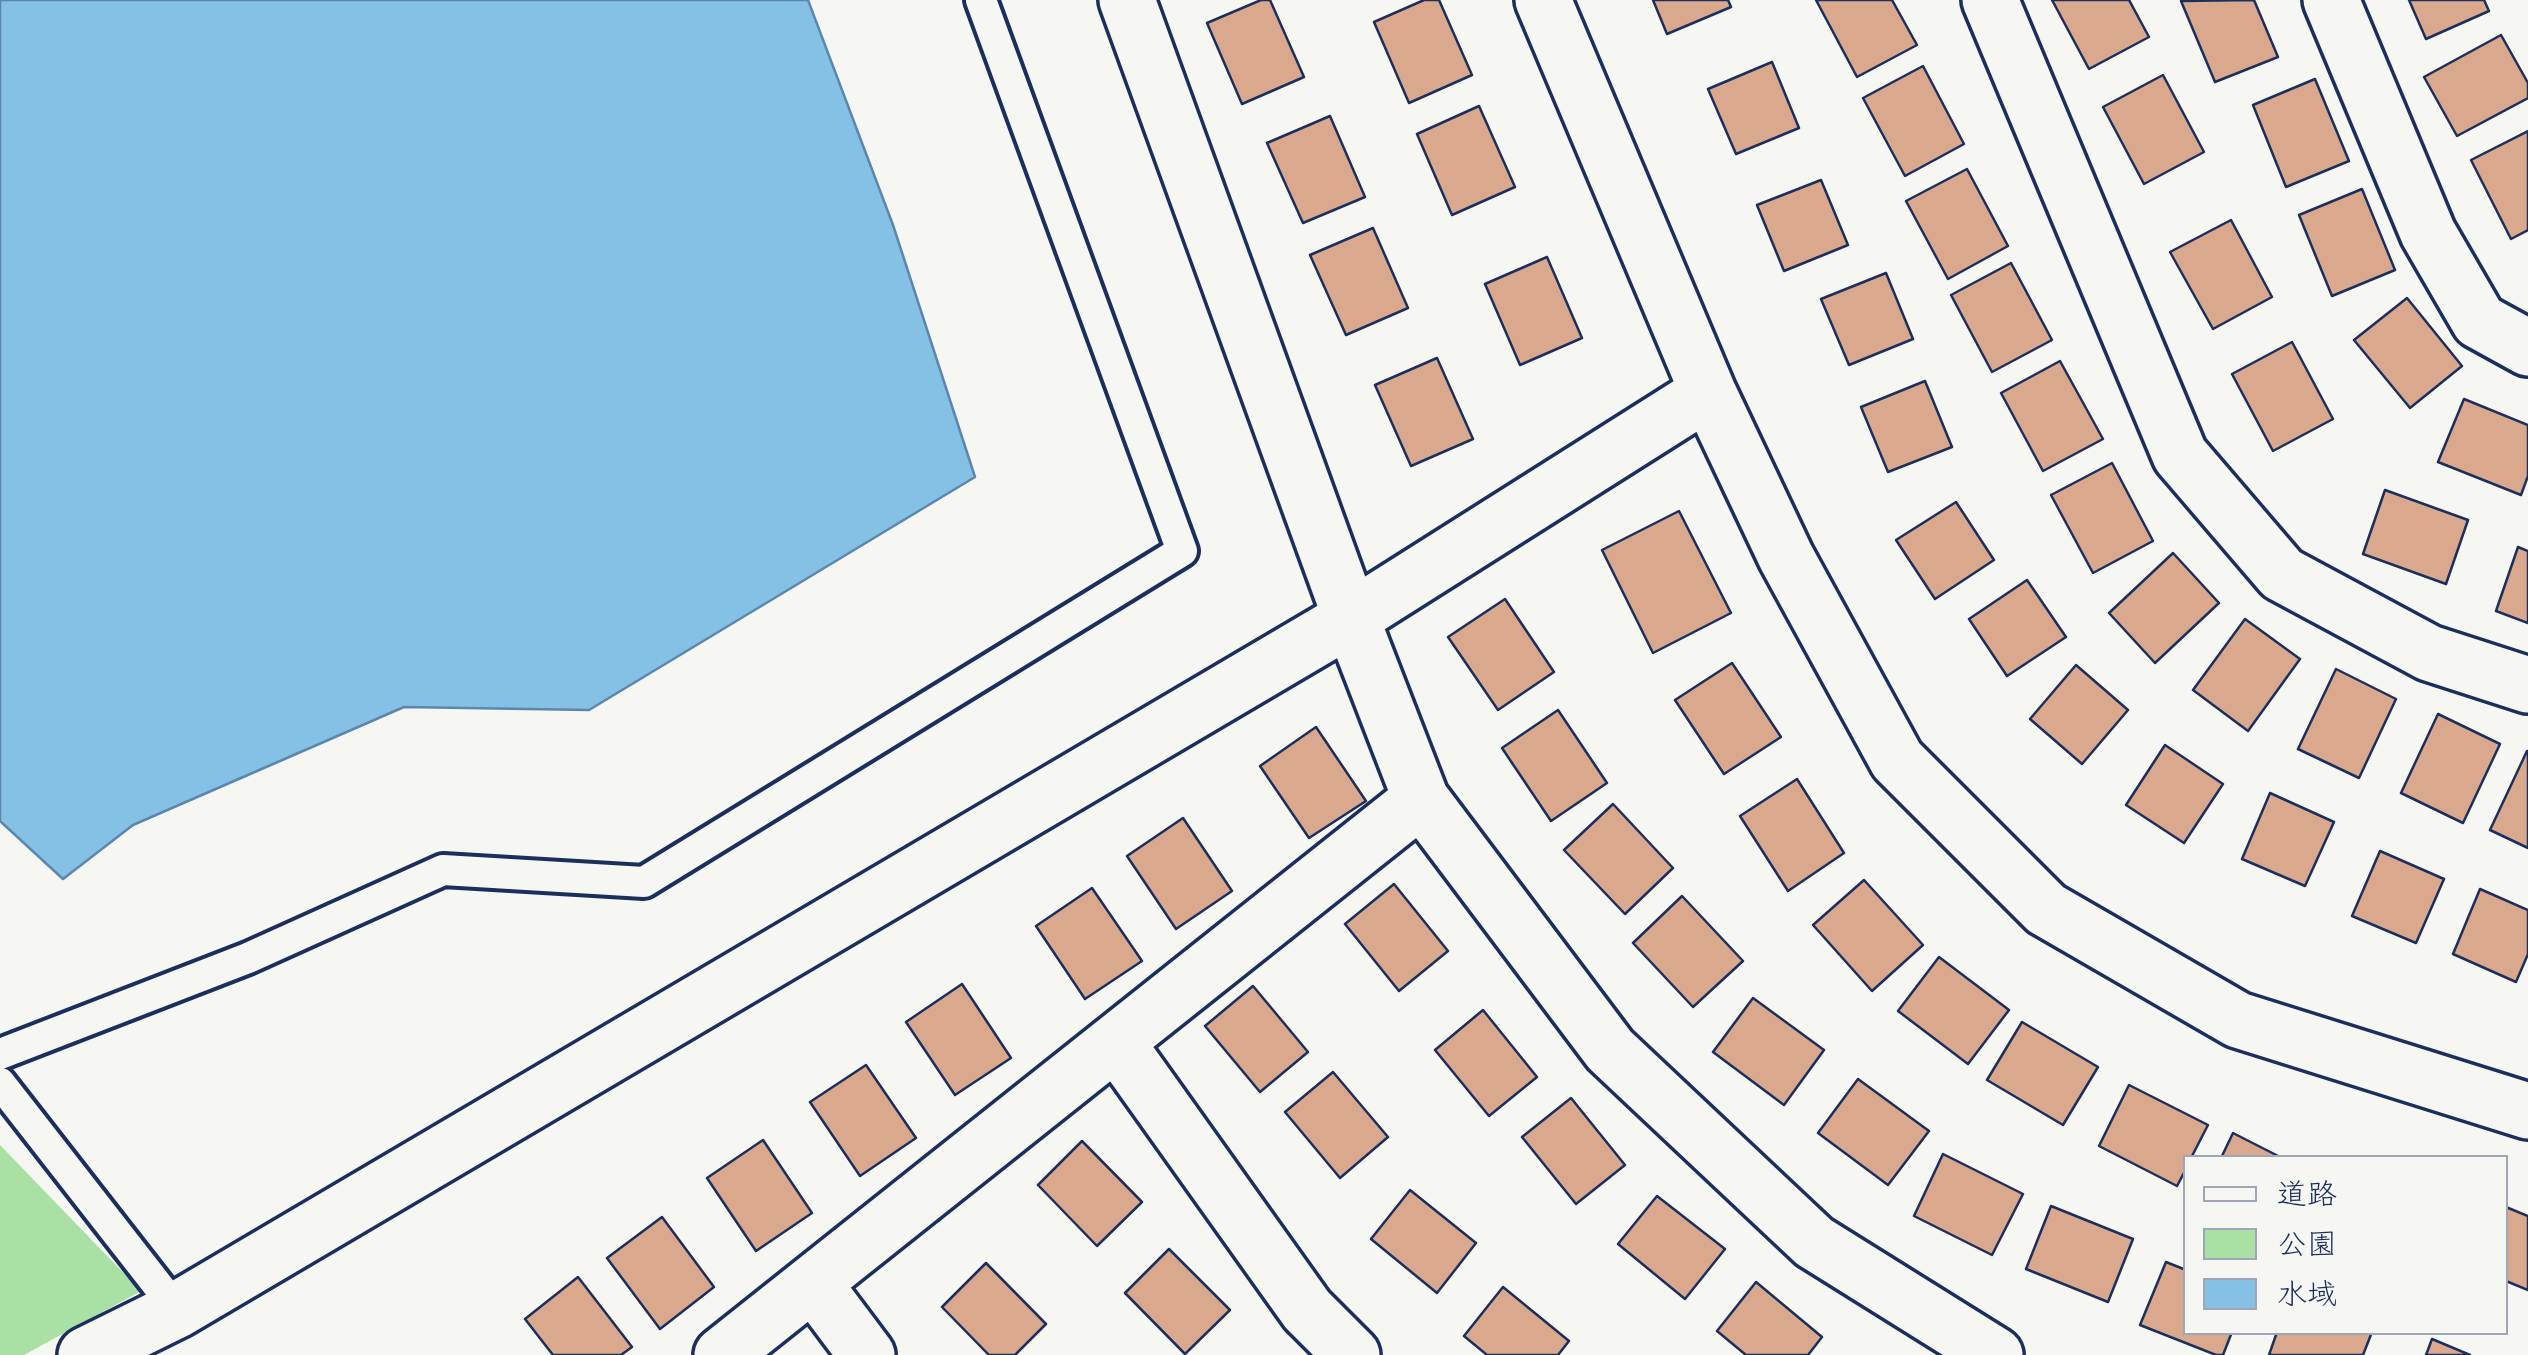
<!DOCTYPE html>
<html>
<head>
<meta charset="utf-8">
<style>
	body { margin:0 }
	#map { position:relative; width:2528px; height:1355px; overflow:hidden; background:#f6f6f2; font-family:Dekko,"Klee One",sans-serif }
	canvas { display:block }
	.legend { position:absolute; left:2183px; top:1155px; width:325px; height:180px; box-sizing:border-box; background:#f6f6f2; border:2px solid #9ea6b7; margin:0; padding:12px 18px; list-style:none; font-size:30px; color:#1b2f5e }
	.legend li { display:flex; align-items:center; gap:20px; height:50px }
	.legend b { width:50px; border:2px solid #9ea6b7 }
</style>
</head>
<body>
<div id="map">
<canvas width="2528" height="1355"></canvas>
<ul class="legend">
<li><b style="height:12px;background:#f6f6f2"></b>道路</li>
<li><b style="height:28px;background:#a9e1a5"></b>公園</li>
<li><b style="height:28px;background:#85c1e5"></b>水域</li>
</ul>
</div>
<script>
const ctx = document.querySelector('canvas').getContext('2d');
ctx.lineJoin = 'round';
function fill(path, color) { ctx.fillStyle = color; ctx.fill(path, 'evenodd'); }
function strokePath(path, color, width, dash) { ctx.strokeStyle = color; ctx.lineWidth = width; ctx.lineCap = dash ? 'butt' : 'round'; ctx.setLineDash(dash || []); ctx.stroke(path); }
fill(new Path2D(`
	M 0,1145 L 141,1291 L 24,1355 L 0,1355 Z`), '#a9e1a5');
const water = new Path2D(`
	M 0,0 L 808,0 L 893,225 L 975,477 L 589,710 L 404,707 L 133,825 L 63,879 L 0,821 Z`);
fill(water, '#85c1e5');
strokePath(water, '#5b87af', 2.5);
const building = new Path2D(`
	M 1261,0 L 1270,0 L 1304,77 L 1242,104 L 1207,23 Z
	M 1424,0 L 1439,0 L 1472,75 L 1409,103 L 1374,22 Z
	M 1653,0 L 1728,0 L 1731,7 L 1667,34 Z
	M 1816,0 L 1892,0 L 1917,45 L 1857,77 Z
	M 2052,0 L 2129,0 L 2149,37 L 2089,69 Z
	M 2254,0 L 2278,57 L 2215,82 L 2181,1 Z
	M 2409,0 L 2484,0 L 2489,11 L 2426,39 Z
	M 2501,35 L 2528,83 L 2528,98 L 2457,136 L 2424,77 Z
	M 1772,62 L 1799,128 L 1736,154 L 1708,89 Z
	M 1923,66 L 1964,144 L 1905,176 L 1863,98 Z
	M 2163,75 L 2204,152 L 2144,184 L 2103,107 Z
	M 2315,79 L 2349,161 L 2286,187 L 2253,105 Z
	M 1479,106 L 1515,187 L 1452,215 L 1417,134 Z
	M 1330,116 L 1365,197 L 1303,223 L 1267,143 Z
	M 2528,131 L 2528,230 L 2511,239 L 2471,160 Z
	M 1967,169 L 2008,246 L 1948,279 L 1906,201 Z
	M 1821,180 L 1848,245 L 1784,271 L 1757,205 Z
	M 2362,189 L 2395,270 L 2332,296 L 2299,215 Z
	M 2231,220 L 2272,297 L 2213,329 L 2170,252 Z
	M 1373,228 L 1408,308 L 1346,335 L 1310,255 Z
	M 1547,257 L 1582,338 L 1520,365 L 1485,284 Z
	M 2011,263 L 2052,340 L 1992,372 L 1951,295 Z
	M 1886,273 L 1913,339 L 1849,365 L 1821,299 Z
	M 2407,298 L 2462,366 L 2410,408 L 2354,340 Z
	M 2292,342 L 2333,419 L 2273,451 L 2232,374 Z
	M 1437,358 L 1473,439 L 1411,466 L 1375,385 Z
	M 2060,361 L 2103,439 L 2043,471 L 2001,393 Z
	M 1925,381 L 1952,447 L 1888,472 L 1861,407 Z
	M 2464,399 L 2528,425 L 2528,476 L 2521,495 L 2438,462 Z
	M 2112,463 L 2153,541 L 2093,573 L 2051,495 Z
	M 2385,490 L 2468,520 L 2446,584 L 2363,554 Z
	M 1956,502 L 1994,560 L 1935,599 L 1896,540 Z
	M 1679,511 L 1731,613 L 1653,653 L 1602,550 Z
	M 2518,547 L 2528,551 L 2528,623 L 2496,611 Z
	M 2173,553 L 2219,603 L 2155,663 L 2109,613 Z
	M 2027,580 L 2066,637 L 2007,676 L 1969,619 Z
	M 1505,599 L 1554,672 L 1498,710 L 1448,637 Z
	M 2245,619 L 2300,659 L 2248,731 L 2193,690 Z
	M 1732,663 L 1781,737 L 1724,774 L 1675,700 Z
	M 2076,665 L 2128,710 L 2082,764 L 2030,719 Z
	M 2336,669 L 2396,699 L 2359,778 L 2298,749 Z
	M 1558,710 L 1607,783 L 1551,821 L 1502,748 Z
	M 2438,714 L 2500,744 L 2463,823 L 2401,793 Z
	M 1316,727 L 1366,801 L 1309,838 L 1260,766 Z
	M 2165,745 L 2223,784 L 2184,843 L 2126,805 Z
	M 2527,751 L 2528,751 L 2528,848 L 2490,830 Z
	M 1797,779 L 1844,853 L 1788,891 L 1740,816 Z
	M 2270,793 L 2334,822 L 2305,886 L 2242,859 Z
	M 1613,804 L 1673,868 L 1625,914 L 1564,850 Z
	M 1183,818 L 1232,891 L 1176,929 L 1127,856 Z
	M 2380,851 L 2444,879 L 2416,943 L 2352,916 Z
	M 1864,880 L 1923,945 L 1872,991 L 1813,925 Z
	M 1394,884 L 1448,951 L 1399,991 L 1345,924 Z
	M 1092,888 L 1142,961 L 1085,999 L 1036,926 Z
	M 2480,889 L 2528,910 L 2528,954 L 2516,982 L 2453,954 Z
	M 1682,896 L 1743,961 L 1693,1007 L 1633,943 Z
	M 1939,957 L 2009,1010 L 1968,1064 L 1898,1011 Z
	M 962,984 L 1011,1058 L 955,1095 L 906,1022 Z
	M 1253,986 L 1308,1052 L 1260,1092 L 1205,1026 Z
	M 1753,998 L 1824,1050 L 1784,1105 L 1713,1052 Z
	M 1483,1010 L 1537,1077 L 1489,1116 L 1435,1050 Z
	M 2022,1022 L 2098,1067 L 2063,1125 L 1987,1080 Z
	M 866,1065 L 916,1138 L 860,1176 L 810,1102 Z
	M 1333,1072 L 1388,1137 L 1340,1178 L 1285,1112 Z
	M 1858,1079 L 1929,1131 L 1888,1185 L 1818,1133 Z
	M 2129,1085 L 2208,1125 L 2191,1158 L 2186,1158 L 2186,1169 L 2177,1186 L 2099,1146 Z
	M 1571,1098 L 1625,1165 L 1576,1204 L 1522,1137 Z
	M 2233,1133 L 2282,1158 L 2221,1158 Z
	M 763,1140 L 812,1213 L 756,1251 L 707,1178 Z
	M 1082,1141 L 1142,1202 L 1097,1246 L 1038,1185 Z
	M 1943,1154 L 2023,1194 L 1992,1255 L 1914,1216 Z
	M 1410,1190 L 1476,1243 L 1437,1293 L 1371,1239 Z
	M 1657,1196 L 1725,1249 L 1685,1299 L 1618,1244 Z
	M 2051,1206 L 2133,1239 L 2108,1302 L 2026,1269 Z
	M 2506,1207 L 2528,1216 L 2528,1290 L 2506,1281 Z
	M 662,1217 L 714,1287 L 660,1329 L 607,1258 Z
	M 1169,1249 L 1230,1310 L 1185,1354 L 1125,1293 Z
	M 2166,1262 L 2186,1270 L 2186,1332 L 2232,1332 L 2223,1355 L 2216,1355 L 2140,1325 Z
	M 986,1263 L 1046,1324 L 1015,1355 L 989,1355 L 942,1307 Z
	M 578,1277 L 632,1347 L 621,1355 L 553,1355 L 525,1319 Z
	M 1756,1282 L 1822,1337 L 1808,1355 L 1746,1355 L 1717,1331 Z
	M 1503,1287 L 1569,1341 L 1558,1355 L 1487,1355 L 1464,1336 Z
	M 2277,1332 L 2372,1332 L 2363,1355 L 2269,1355 Z
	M 2432,1339 L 2470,1355 L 2426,1355 Z`);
fill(building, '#daa88d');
strokePath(building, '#1b2f5e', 2.5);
const service = new Path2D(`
	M 0,1054 L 248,958 L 443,870 L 644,882 L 1182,551 L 981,0
	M 0,1083 L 177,1310`);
const minor = new Path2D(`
	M 1127,0 L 1351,618 L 1421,799 L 1610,1050 L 1814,1242 L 1995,1355
	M 1990,0 L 2180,455 L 2282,574 L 2429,653 L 2528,685
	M 2331,0 L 2428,233 L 2479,321 L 2528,348
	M 1116,1042 L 1307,1310 L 1352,1355
	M 813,1283 L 867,1355
	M 722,1355 L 1421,799`);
const tertiary = new Path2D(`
	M 1543,0 L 1708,392 L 1786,557 L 1897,760 L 2046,909 L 2238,1020 L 2528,1111
	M 86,1355 L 177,1310 L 1351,618 L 1708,392`);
strokePath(service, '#1b2f5e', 38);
strokePath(minor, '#1b2f5e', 62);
strokePath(tertiary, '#1b2f5e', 62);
strokePath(service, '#f6f6f2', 30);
strokePath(minor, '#f6f6f2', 55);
strokePath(tertiary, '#f6f6f2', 55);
</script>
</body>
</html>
